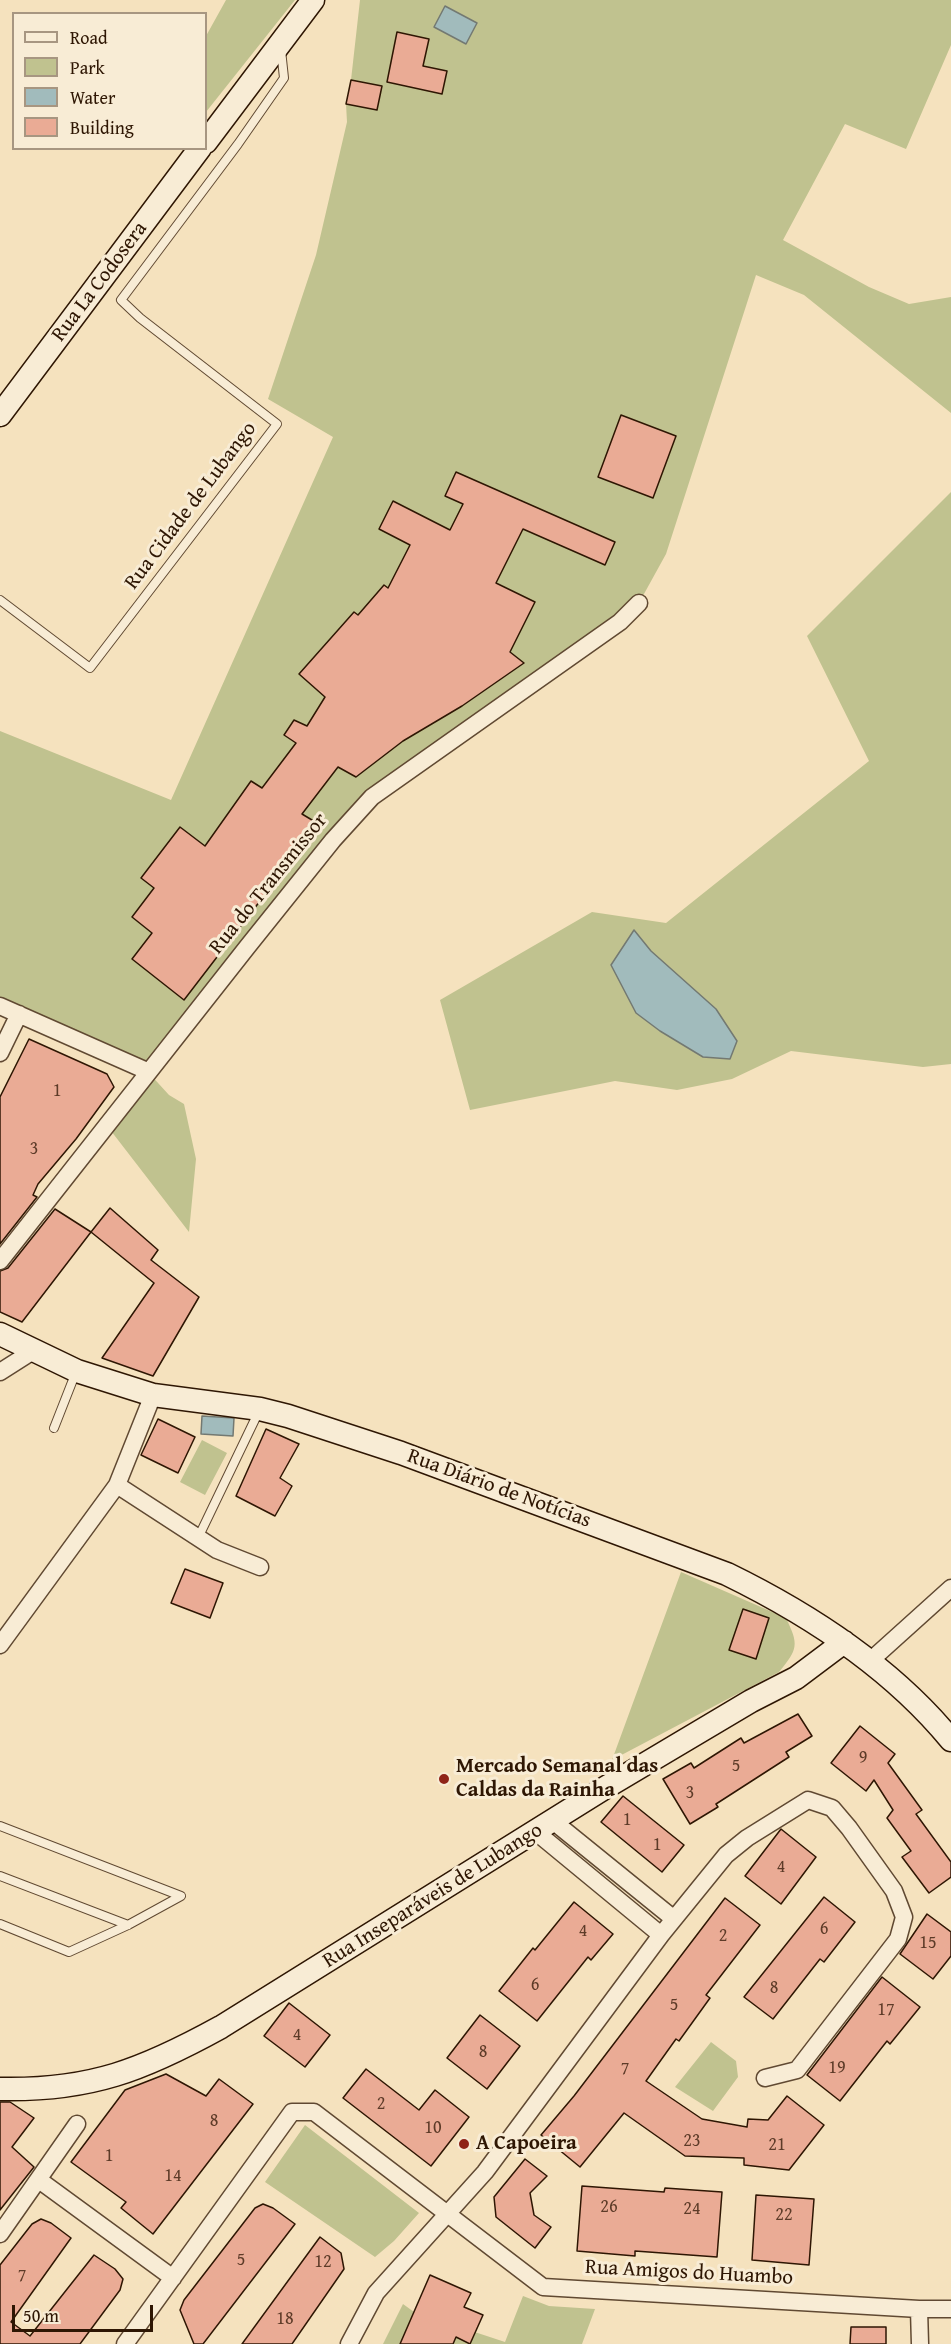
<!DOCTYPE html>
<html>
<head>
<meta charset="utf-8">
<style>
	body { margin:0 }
	#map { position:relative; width:951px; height:2344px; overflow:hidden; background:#f5e2be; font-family:"Gentium Book Plus",serif }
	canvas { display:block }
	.legend { position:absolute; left:12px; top:12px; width:195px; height:138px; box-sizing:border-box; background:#f8ecd5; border:2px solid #a79681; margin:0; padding:8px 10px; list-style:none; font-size:18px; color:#2e1603 }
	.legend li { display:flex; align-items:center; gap:12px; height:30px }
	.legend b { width:30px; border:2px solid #a79681 }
	.scale { position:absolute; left:12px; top:2305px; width:141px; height:27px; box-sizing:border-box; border:3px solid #2e1603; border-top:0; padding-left:8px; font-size:18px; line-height:21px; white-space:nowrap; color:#2e1603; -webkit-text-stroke:4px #f8ecd5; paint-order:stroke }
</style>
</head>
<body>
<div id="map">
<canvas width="951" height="2344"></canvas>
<ul class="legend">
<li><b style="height:8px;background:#f8ecd5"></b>Road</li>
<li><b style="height:16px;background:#c0c28f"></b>Park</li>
<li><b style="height:16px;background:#a1bbbc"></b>Water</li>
<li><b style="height:16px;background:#eaab95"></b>Building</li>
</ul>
<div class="scale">50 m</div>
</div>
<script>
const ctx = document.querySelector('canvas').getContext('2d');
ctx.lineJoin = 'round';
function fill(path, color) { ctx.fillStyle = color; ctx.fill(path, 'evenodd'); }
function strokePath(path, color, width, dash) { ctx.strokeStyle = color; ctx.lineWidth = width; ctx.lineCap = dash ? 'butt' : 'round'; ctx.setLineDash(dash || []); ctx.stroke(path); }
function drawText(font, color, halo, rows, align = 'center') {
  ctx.font = font + ' "Gentium Book Plus",serif'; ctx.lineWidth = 6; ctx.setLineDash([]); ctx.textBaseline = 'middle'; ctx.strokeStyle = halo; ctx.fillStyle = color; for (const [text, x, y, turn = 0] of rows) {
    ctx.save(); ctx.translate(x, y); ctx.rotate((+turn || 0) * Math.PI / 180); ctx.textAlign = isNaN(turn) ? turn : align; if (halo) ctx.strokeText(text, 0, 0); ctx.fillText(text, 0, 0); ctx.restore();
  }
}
fill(new Path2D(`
	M 226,0 L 295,0 L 206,112 L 206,36 Z
	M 360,0 L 951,0 L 951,45 L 906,149 L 845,124 L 783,240 L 869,287 L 909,304 L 951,297 L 951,413 L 804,295 L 756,275 L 666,554 L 639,603 L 372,797 L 148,1072 L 169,1095 L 184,1104 L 196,1159 L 189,1232 L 108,1127 L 147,1072 L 0,1006 L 0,731 L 171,800 L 333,437 L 268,399 L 316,255 L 347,122 L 346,104 L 351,80 Z
	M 951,492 L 951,1064 L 923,1067 L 791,1051 L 732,1079 L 677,1090 L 615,1081 L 470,1110 L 440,1000 L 592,912 L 666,923 L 869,761 L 807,636 Z
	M 202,1440 L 227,1453 L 205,1495 L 180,1482 Z
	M 681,1572 L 786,1618 C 799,1645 798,1649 779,1672 L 612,1760 Z
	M 711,2042 L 736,2061 L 738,2077 L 713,2111 L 675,2087 Z
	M 305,2125 L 419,2213 L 394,2241 L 375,2257 L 265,2182 Z
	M 523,2296 L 549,2306 L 595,2309 L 582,2344 L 383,2344 L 403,2304 L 414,2312 L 505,2342 Z`), '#c0c28f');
const water = new Path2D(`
	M 445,6 L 477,23 L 466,44 L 434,27 Z
	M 634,930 L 651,951 L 716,1009 L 737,1041 L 730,1059 L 703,1057 L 660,1031 L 636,1013 L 611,965 Z
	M 202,1416 L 234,1418 L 233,1436 L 201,1434 Z`);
fill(water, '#a1bbbc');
strokePath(water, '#737972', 1.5);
const building = new Path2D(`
	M 397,32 L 429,39 L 423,66 L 447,71 L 442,94 L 387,82 Z
	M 351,80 L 382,86 L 377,110 L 346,104 Z
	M 621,415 L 676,436 L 653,498 L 598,477 Z
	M 456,472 L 615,542 L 605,565 L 523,529 L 496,583 L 535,602 L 510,652 L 524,663 L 462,706 L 403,741 L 356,777 L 338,767 L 302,814 L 322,826 L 284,876 L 280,875 L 184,1000 L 132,959 L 152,933 L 132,917 L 154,888 L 141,878 L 180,827 L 205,846 L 251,781 L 262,788 L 296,743 L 284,735 L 294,720 L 307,726 L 325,697 L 299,674 L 354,612 L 358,615 L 384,585 L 388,588 L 410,545 L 379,529 L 393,501 L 450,530 L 463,504 L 445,496 Z
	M 29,1039 L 107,1074 L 114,1087 L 76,1139 L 38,1184 L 33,1195 L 37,1197 L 0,1244 L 0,1097 Z
	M 110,1208 L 158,1250 L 151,1260 L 199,1297 L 153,1376 L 102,1358 L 154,1283 L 91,1232 Z
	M 55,1209 L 91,1232 L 22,1322 L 0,1312 L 0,1271 L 8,1268 Z
	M 158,1419 L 195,1437 L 178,1473 L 141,1455 Z
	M 266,1429 L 299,1444 L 280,1478 L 292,1486 L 275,1516 L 236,1496 Z
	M 185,1569 L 223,1583 L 210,1618 L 171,1603 Z
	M 743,1609 L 769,1618 L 756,1659 L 729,1650 Z
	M 798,1714 L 812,1736 L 786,1752 L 789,1757 L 716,1804 L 718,1807 L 690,1824 L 663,1779 L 691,1763 L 694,1768 L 741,1738 L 744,1743 Z
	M 860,1726 L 895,1754 L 888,1763 L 922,1810 L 916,1814 L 951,1862 L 951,1877 L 929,1893 L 902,1857 L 911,1851 L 887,1818 L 893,1810 L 874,1780 L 866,1791 L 831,1763 Z
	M 623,1796 L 684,1845 L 662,1872 L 601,1822 Z
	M 781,1829 L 816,1857 L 781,1904 L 745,1876 Z
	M 824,1897 L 855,1922 L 824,1962 L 820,1959 L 773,2019 L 744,1997 Z
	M 725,1898 L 760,1925 L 706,1995 L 710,1998 L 679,2041 L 676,2039 L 646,2081 L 702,2119 L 747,2127 L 748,2119 L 768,2120 L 787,2096 L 824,2125 L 789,2170 L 744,2165 L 744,2158 L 685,2156 L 624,2113 L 580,2167 L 541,2135 L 574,2096 Z
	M 574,1902 L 613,1934 L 591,1960 L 588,1957 L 537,2021 L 499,1991 L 533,1948 L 535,1950 Z
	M 927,1914 L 951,1932 L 951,1956 L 933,1979 L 900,1954 Z
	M 882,1977 L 920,2007 L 890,2044 L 887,2041 L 840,2101 L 807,2075 Z
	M 289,2003 L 330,2035 L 305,2067 L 264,2036 Z
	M 480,2015 L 520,2046 L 487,2089 L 447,2058 Z
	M 366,2069 L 419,2110 L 435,2090 L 469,2117 L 431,2166 L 343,2098 Z
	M 166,2074 L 206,2096 L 219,2079 L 253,2104 L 153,2234 L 121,2208 L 126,2202 L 71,2162 L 125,2090 Z
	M 0,2102 L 10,2102 L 34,2118 L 12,2147 L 34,2167 L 0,2210 Z
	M 525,2159 L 547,2176 L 530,2193 L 534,2215 L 551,2227 L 535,2248 L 496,2217 L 494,2197 Z
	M 582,2186 L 664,2192 L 665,2188 L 722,2192 L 717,2257 L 635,2251 L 635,2256 L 577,2251 Z
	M 756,2195 L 814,2199 L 809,2265 L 752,2260 Z
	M 263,2204 L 273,2208 L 295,2224 L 203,2344 L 194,2344 L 180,2310 L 184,2300 L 255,2208 Z
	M 41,2219 L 51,2223 L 71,2238 L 11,2322 L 30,2336 L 94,2255 L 115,2269 L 123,2279 L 120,2290 L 80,2344 L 0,2344 L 0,2265 L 32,2224 Z
	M 320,2237 L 341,2253 L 344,2269 L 292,2344 L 242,2344 Z
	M 430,2275 L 471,2293 L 464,2307 L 483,2315 L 470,2344 L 456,2337 L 453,2344 L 400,2344 Z
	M 851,2327 L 886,2327 L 886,2344 L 850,2344 Z`);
fill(building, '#eaab95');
strokePath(building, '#2e1603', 1.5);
const lane = new Path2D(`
	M 0,600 L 90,668 L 277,424 L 140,318 L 121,300 L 238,144 L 284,78 L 281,50
	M 54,1428 L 76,1372
	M 198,1538 L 259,1411
	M 0,1826 L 181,1896 L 128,1925 L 69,1952 L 0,1924
	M 0,1876 L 128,1925`);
const street = new Path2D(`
	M 0,1006 L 147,1071
	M 0,1053 L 19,1014
	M 0,1261 L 248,946 L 333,840 L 372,797 L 620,622 L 639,603
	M 0,1372 L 33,1351
	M 117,1485 L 217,1550 L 260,1567
	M 0,1645 L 117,1485 L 153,1395
	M 870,1661 L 951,1588
	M 553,1821 L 674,1919
	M 536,1832 L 661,1935
	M 39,2180 L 173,2278
	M 0,2234 L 77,2124
	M 919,2309 L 920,2344
	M 125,2344 L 292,2112 L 314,2112 L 543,2287 L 919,2309 L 951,2309
	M 349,2344 L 376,2293 L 485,2172 L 661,1935 L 726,1855 L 747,1838 L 808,1800 L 832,1808 L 849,1828 L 894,1891 L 904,1917 L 898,1939 L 797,2070 L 765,2078`);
const secondary = new Path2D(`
	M 206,142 L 313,0
	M 0,415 L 200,148
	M 0,1334 L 77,1371 L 153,1395 L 260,1409 L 288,1416 L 401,1453 L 727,1574 C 811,1615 891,1667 951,1740
	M 0,2089 C 90,2091 143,2070 221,2027 L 603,1789 L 751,1701 L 796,1678 L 844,1642`);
strokePath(lane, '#604932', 10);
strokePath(street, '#604932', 19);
strokePath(secondary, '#2e1603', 25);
strokePath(lane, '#f8ecd5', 8);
strokePath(street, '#f8ecd5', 16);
strokePath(secondary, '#f8ecd5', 22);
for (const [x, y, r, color] of [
	[444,1779,6,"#8f2418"],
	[464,2144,6,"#8f2418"]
]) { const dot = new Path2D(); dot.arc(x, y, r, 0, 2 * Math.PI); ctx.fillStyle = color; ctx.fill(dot); strokePath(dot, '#f8ecd5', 2); }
drawText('18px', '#5d3b28', null, [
	["1",57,1091],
	["3",34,1149],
	["9",863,1758],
	["5",736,1766],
	["3",690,1793],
	["1",627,1820],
	["1",657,1845],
	["4",781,1867],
	["6",824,1929],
	["4",583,1931],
	["2",723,1936],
	["15",928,1943],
	["6",535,1985],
	["8",774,1988],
	["5",674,2005],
	["17",886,2010],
	["4",297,2035],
	["8",483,2052],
	["19",837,2068],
	["7",625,2069],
	["2",381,2104],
	["8",214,2121],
	["10",433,2128],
	["23",692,2141],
	["21",777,2145],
	["1",109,2156],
	["14",173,2176],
	["26",609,2207],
	["24",692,2209],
	["22",784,2215],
	["5",241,2260],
	["12",323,2262],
	["7",22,2276],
	["18",285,2319]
]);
drawText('21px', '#2e1603', '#f8ecd5', [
	["Rua La Codosera",100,282,-53],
	["Rua Cidade de Lubango",191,506,-53],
	["Rua do Transmissor",269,884,-51],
	["Rua Diário de Notícias",499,1489,20],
	["Rua Inseparáveis de Lubango",433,1896,-32],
	["Rua Amigos do Huambo",689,2273,3]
]);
drawText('bold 21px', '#2e1603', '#f8ecd5', [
	["Mercado Semanal das",456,1767],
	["Caldas da Rainha",456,1791],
	["A Capoeira",476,2144]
], 'left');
</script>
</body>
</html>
